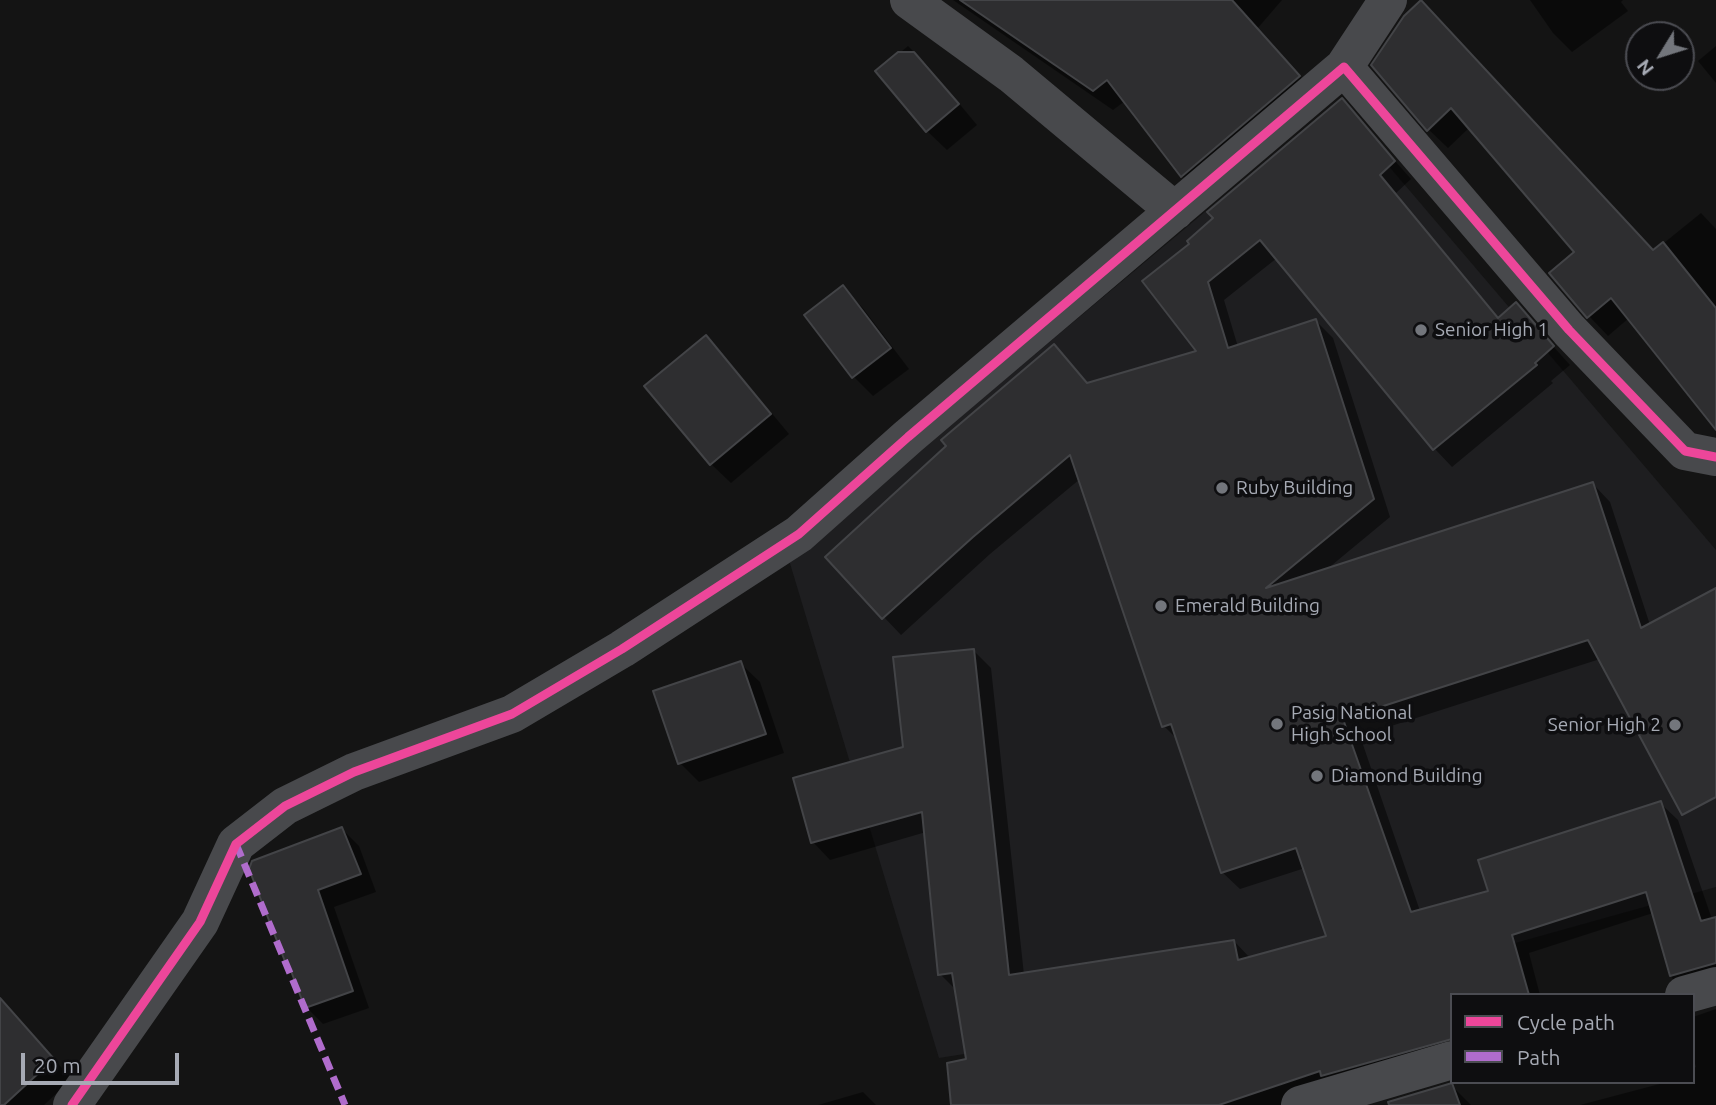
<!DOCTYPE html>
<html>
<head>
<meta charset="utf-8">
<style>
	body { margin:0 }
	#map { position:relative; width:1716px; height:1105px; overflow:hidden; background:#141414; font-family:Ubuntu,sans-serif }
	canvas { display:block }
	.legend { position:absolute; left:1450px; top:993px; width:245px; height:91px; box-sizing:border-box; background:#0e0e10; border:2px solid #4b4c52; margin:0; padding:9px 12px; list-style:none; font-size:21px; color:#a6aab4 }
	.legend li { display:flex; align-items:center; gap:14px; height:35px }
	.legend b { width:35px; border:2px solid #4b4c52 }
	.north { position:absolute; left:1625px; top:21px; width:70px; height:70px; box-sizing:border-box; background:#0e0e10; border:2px solid #4b4c52; border-radius:50%; rotate:232deg; font-size:19px; font-weight:700; line-height:28px; text-align:center; color:#a6aab4 }
	.north::after { content:''; display:block; margin:auto; width:24px; height:32px; background:#73767c; clip-path:polygon(50% 0,100% 100%,50% 72%,0 100%) }
	.scale { position:absolute; left:21px; top:1053px; width:158px; height:32px; box-sizing:border-box; border:4px solid #a6aab4; border-top:0; padding-left:9px; font-size:21px; line-height:24px; white-space:nowrap; color:#a6aab4; -webkit-text-stroke:5px #0e0e10; paint-order:stroke }
</style>
</head>
<body>
<div id="map">
<canvas width="1716" height="1105"></canvas>
<ul class="legend">
<li><b style="height:9px;background:#ed469a"></b>Cycle path</li>
<li><b style="height:9px;background:#b06ccc"></b>Path</li>
</ul>
<div class="north">N</div>
<div class="scale">20 m</div>
</div>
<script>
const ctx = document.querySelector('canvas').getContext('2d');
ctx.lineJoin = 'round';
function fill(path, color) { ctx.fillStyle = color; ctx.fill(path, 'evenodd'); }
function strokePath(path, color, width, dash) { ctx.strokeStyle = color; ctx.lineWidth = width; ctx.lineCap = dash ? 'butt' : 'round'; ctx.setLineDash(dash || []); ctx.stroke(path); }
function drawText(font, color, halo, rows, align = 'center') {
  ctx.font = font + ' Ubuntu,sans-serif'; ctx.lineWidth = 7; ctx.setLineDash([]); ctx.textBaseline = 'middle'; ctx.strokeStyle = halo; ctx.fillStyle = color; for (const [text, x, y, turn = 0] of rows) {
    ctx.save(); ctx.translate(x, y); ctx.rotate((+turn || 0) * Math.PI / 180); ctx.textAlign = isNaN(turn) ? turn : align; if (halo) ctx.strokeText(text, 0, 0); ctx.fillText(text, 0, 0); ctx.restore();
  }
}
fill(new Path2D(`
	M 1335,103 L 1716,550 L 1716,887 L 1322,997 L 939,1058 L 789,560 Z`), '#1e1e20');
fill(new Path2D(`
	M 953,0 L 1282,0 L 1257,29 L 1318,96 L 1202,195 L 1182,176 L 1125,101 L 1113,110 Z
	M 1530,0 L 1623,0 L 1621,2 L 1628,11 L 1572,52 L 1553,33 Z
	M 1405,17 L 1654,251 L 1701,213 L 1716,229 L 1716,425 L 1629,318 L 1608,336 L 1589,316 L 1577,252 L 1470,127 L 1448,148 L 1428,129 Z
	M 908,46 L 927,65 L 977,125 L 947,150 L 927,131 L 878,71 Z
	M 1716,46 L 1716,83 L 1698,61 Z
	M 1341,100 L 1411,179 L 1396,193 L 1500,319 L 1516,305 L 1570,365 L 1551,381 L 1553,383 L 1452,467 L 1435,449 L 1277,258 L 1224,300 L 1238,347 L 1316,321 L 1333,338 L 1390,517 L 1326,570 L 1593,484 L 1610,502 L 1650,625 L 1716,600 L 1716,795 L 1600,659 L 1360,736 L 1420,911 L 1491,892 L 1660,803 L 1678,820 L 1716,931 L 1716,986 L 1689,995 L 1672,978 L 1653,913 L 1529,953 L 1540,995 L 1452,995 L 1452,1059 L 1286,1105 L 953,1105 L 968,1061 L 956,990 L 940,974 L 926,832 L 830,860 L 813,842 L 904,748 L 974,651 L 991,668 L 1024,975 L 1234,941 L 1251,959 L 1329,937 L 1305,868 L 1240,889 L 1222,872 L 1178,740 L 1164,726 L 1080,479 L 990,554 L 901,635 L 827,557 L 1054,346 L 1089,384 L 1199,352 L 1192,244 Z
	M 842,288 L 862,307 L 909,369 L 873,396 L 854,377 L 807,316 Z
	M 706,338 L 725,357 L 789,434 L 731,483 L 711,464 Z
	M 740,663 L 760,682 L 784,753 L 699,782 L 680,763 Z
	M 342,829 L 359,846 L 376,892 L 334,907 L 369,1008 L 323,1024 L 306,1007 L 250,869 Z
	M 1716,1009 L 1716,1105 L 1580,1105 L 1667,1082 L 1693,1082 L 1693,1068 L 1696,1067 L 1693,1058 L 1693,1017 Z
	M 18,1020 L 72,1079 L 44,1105 L 0,1105 L 0,1036 Z
	M 1451,1085 L 1471,1105 L 1391,1105 Z
	M 863,1092 L 876,1105 L 818,1105 Z`), '#0007');
const building = new Path2D(`
	M 960,0 L 1232,0 L 1300,76 L 1181,177 L 1107,80 L 1093,91 Z
	M 1421,0 L 1653,250 L 1663,242 L 1716,308 L 1716,430 L 1611,298 L 1587,318 L 1549,273 L 1574,252 L 1451,108 L 1427,131 L 1371,65 L 1404,16 Z
	M 898,52 L 914,52 L 959,104 L 926,132 L 875,71 Z
	M 1342,98 L 1395,161 L 1380,175 L 1498,318 L 1516,302 L 1554,346 L 1535,363 L 1537,365 L 1433,450 L 1260,240 L 1208,282 L 1228,348 L 1316,319 L 1374,499 L 1266,588 L 1593,482 L 1641,628 L 1716,588 L 1716,797 L 1682,815 L 1588,640 L 1343,719 L 1411,912 L 1488,891 L 1478,860 L 1661,801 L 1701,921 L 1716,917 L 1716,963 L 1670,976 L 1646,892 L 1512,935 L 1529,995 L 1452,995 L 1452,1039 L 1321,1076 L 1320,1071 L 1219,1105 L 951,1105 L 947,1063 L 966,1059 L 952,973 L 938,975 L 922,812 L 811,843 L 793,778 L 903,747 L 893,657 L 974,649 L 1009,975 L 1234,940 L 1238,960 L 1326,936 L 1296,848 L 1221,873 L 1171,724 L 1162,727 L 1070,455 L 973,537 L 882,619 L 825,557 L 946,446 L 941,440 L 1054,344 L 1087,383 L 1196,351 L 1142,281 L 1189,244 L 1187,241 L 1213,218 L 1207,212 Z
	M 843,285 L 891,348 L 852,378 L 804,315 Z
	M 706,335 L 771,414 L 710,465 L 644,386 Z
	M 741,661 L 766,734 L 678,764 L 653,691 Z
	M 342,827 L 361,874 L 318,890 L 353,991 L 305,1008 L 288,963 L 286,964 L 249,869 L 252,861 Z
	M 0,998 L 54,1059 L 4,1105 L 0,1105 Z
	M 1452,1083 L 1460,1105 L 1389,1105 L 1388,1102 Z`);
fill(building, '#2e2e30');
strokePath(building, '#434447', 2);
strokePath(new Path2D(`
	M 909,0 L 1011,74 L 1175,211
	M 1344,67 L 1388,0
	M 1684,995 L 1716,986
	M 72,1105 L 200,922 L 236,844 L 285,806 L 354,772 L 512,714 L 622,649 L 799,534 L 908,437 L 1344,67 L 1569,330 L 1685,451 L 1716,457
	M 1300,1105 L 1452,1060`), '#48494c', 38);
strokePath(new Path2D(`
	M 236,844 L 345,1105`), '#b06ccc', 7, [14, 7]);
strokePath(new Path2D(`
	M 72,1105 L 200,922 L 236,844 L 285,806 L 354,772 L 512,714 L 622,649 L 799,534 L 908,437 L 1344,67 L 1569,330 L 1685,451 L 1716,457`), '#ed469a', 9);
for (const [x, y, r, color] of [
	[1421,330,7,"#73767c"],
	[1222,488,7,"#73767c"],
	[1161,606,7,"#73767c"],
	[1277,724,7,"#73767c"],
	[1675,725,7,"#73767c"],
	[1317,776,7,"#73767c"]
]) { const dot = new Path2D(); dot.arc(x, y, r, 0, 2 * Math.PI); ctx.fillStyle = color; ctx.fill(dot); strokePath(dot, '#0e0e10', 2.5); }
drawText('19px', '#a6aab4', '#0e0e10', [
	["Senior High 1",1435,330],
	["Ruby Building",1236,488],
	["Emerald Building",1175,606],
	["Pasig National",1291,713],
	["High School",1291,735],
	["Senior High 2",1661,725,"right"],
	["Diamond Building",1331,776]
], 'left');
</script>
</body>
</html>
